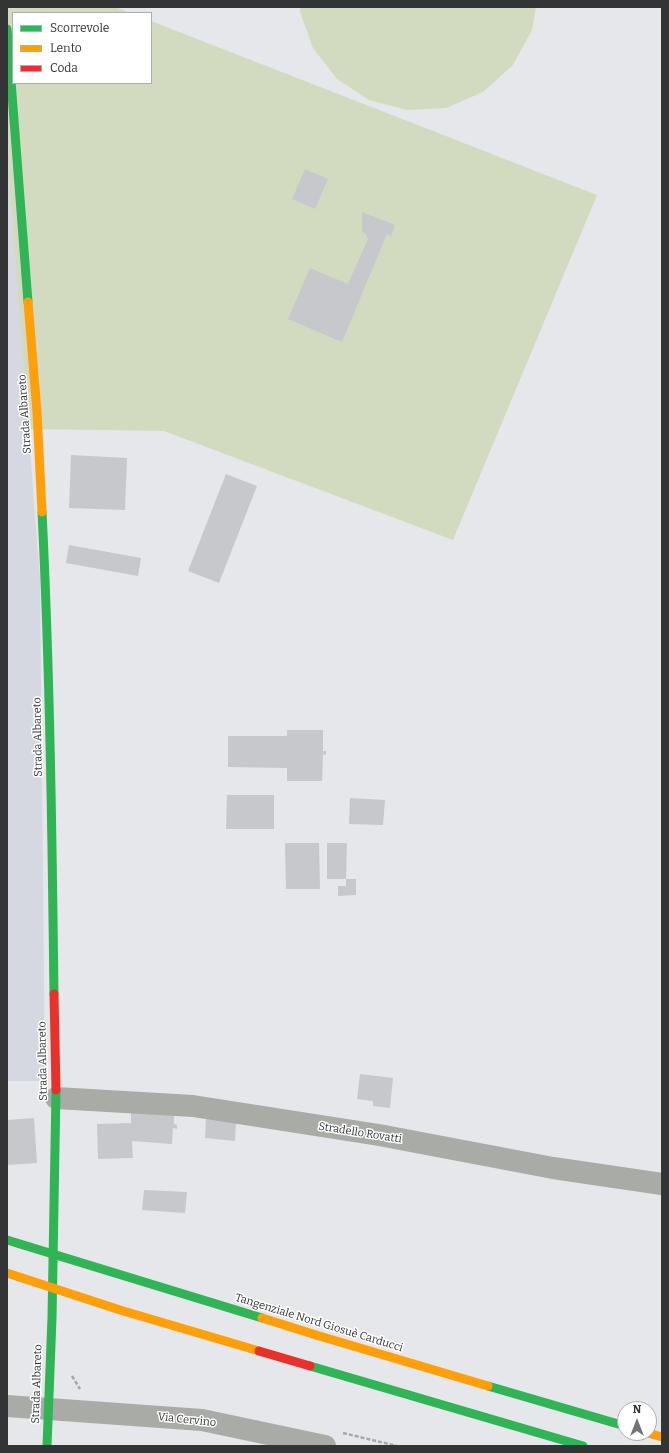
<!DOCTYPE html>
<html>
<head>
<meta charset="utf-8">
<style>
	body { margin:0 }
	#map { position:relative; width:669px; height:1453px; overflow:hidden; background:#e5e7ea; font-family:Bitter,serif }
	canvas { display:block }
	.frame { position:absolute; inset:0; border:8px solid #333436; pointer-events:none }
	.legend { position:absolute; left:12px; top:12px; width:140px; height:72px; box-sizing:border-box; background:#fff; border:1px solid #adaeaf; margin:0; padding:5px 7px; list-style:none; font-size:12px; color:#333436 }
	.legend li { display:flex; align-items:center; gap:8px; height:20px }
	.legend b { width:20px; border:1px solid #adaeaf }
	.north { position:absolute; left:617px; top:1401px; width:40px; height:40px; box-sizing:border-box; background:#fff; border:1px solid #adaeaf; border-radius:50%; rotate:0deg; font-size:11px; font-weight:700; line-height:16px; text-align:center; color:#333436 }
	.north::after { content:''; display:block; margin:auto; width:14px; height:18px; background:#717375; clip-path:polygon(50% 0,100% 100%,50% 72%,0 100%) }
</style>
</head>
<body>
<div id="map">
<canvas width="669" height="1453"></canvas>
<div class="frame"></div>
<ul class="legend">
<li><b style="height:5px;background:#30b455"></b>Scorrevole</li>
<li><b style="height:5px;background:#ff9f0a"></b>Lento</li>
<li><b style="height:5px;background:#e5322d"></b>Coda</li>
</ul>
<div class="north">N</div>
</div>
<script>
const ctx = document.querySelector('canvas').getContext('2d');
ctx.lineJoin = 'round';
function fill(path, color) { ctx.fillStyle = color; ctx.fill(path, 'evenodd'); }
function strokePath(path, color, width, dash) { ctx.strokeStyle = color; ctx.lineWidth = width; ctx.lineCap = dash ? 'butt' : 'round'; ctx.setLineDash(dash || []); ctx.stroke(path); }
function drawText(font, color, halo, rows, align = 'center') {
  ctx.font = font + ' Bitter,serif'; ctx.lineWidth = 3; ctx.setLineDash([]); ctx.textBaseline = 'middle'; ctx.strokeStyle = halo; ctx.fillStyle = color; for (const [text, x, y, turn = 0] of rows) {
    ctx.save(); ctx.translate(x, y); ctx.rotate((+turn || 0) * Math.PI / 180); ctx.textAlign = isNaN(turn) ? turn : align; if (halo) ctx.strokeText(text, 0, 0); ctx.fillText(text, 0, 0); ctx.restore();
  }
}
fill(new Path2D(`
	M 7,152 L 40,580 L 45,1081 L 7,1081 Z`), '#d5d8e0');
fill(new Path2D(`
	M 7,7 L 115,7 L 130,13 L 13,13 L 13,83 L 151,83 L 151,21 L 597,195 L 453,540 L 164,431 L 28,429 L 7,152 Z
	M 300,7 L 536,7 L 532,30 L 513,65 L 483,92 L 446,108 L 407,110 L 369,100 L 337,79 L 313,48 L 300,12 Z`), '#d2dbc0');
fill(new Path2D(`
	M 305,169 L 328,179 L 315,209 L 292,199 Z
	M 362,212 L 395,225 L 391,236 L 387,234 L 342,342 L 288,319 L 310,268 L 348,284 L 368,239 L 366,234 L 362,232 Z
	M 71,455 L 127,458 L 125,510 L 69,508 Z
	M 226,474 L 257,486 L 219,583 L 188,571 Z
	M 69,545 L 141,558 L 138,576 L 66,563 Z
	M 287,730 L 323,730 L 323,751 L 326,751 L 326,755 L 323,754 L 322,781 L 287,781 L 287,768 L 228,767 L 228,736 L 287,736 Z
	M 227,795 L 274,795 L 274,829 L 226,829 Z
	M 350,798 L 385,800 L 383,825 L 349,824 Z
	M 285,843 L 319,843 L 320,889 L 286,889 Z
	M 327,843 L 347,843 L 346,879 L 356,879 L 356,895 L 338,896 L 338,886 L 346,886 L 346,879 L 327,879 Z
	M 360,1074 L 393,1078 L 390,1108 L 373,1106 L 373,1101 L 357,1099 Z
	M 131,1110 L 174,1115 L 174,1124 L 177,1125 L 177,1129 L 173,1128 L 172,1144 L 132,1141 L 133,1158 L 98,1159 L 97,1124 L 131,1123 Z
	M 34,1118 L 37,1163 L 7,1165 L 7,1120 Z
	M 206,1118 L 236,1122 L 235,1141 L 205,1138 Z
	M 144,1190 L 187,1192 L 185,1213 L 142,1210 Z`), '#c7c8cb');
strokePath(new Path2D(`
	M 72,1376 L 80,1389
	M 343,1433 L 397,1446`), '#a6a8a5', 2.5, [4, 2]);
strokePath(new Path2D(`
	M 56,1098 L 193,1106 L 379,1135 L 553,1168 L 662,1184
	M 7,1406 L 202,1420 L 325,1446`), '#a9aca6', 22);
strokePath(new Path2D(`
	M 7,29 L 28,302
	M 42,512 C 50,673 52,833 54,994
	M 310,1366 L 583,1446
	M 488,1386 L 625,1426
	M 47,1446 L 52,1318 L 56,1090`), '#30b455', 9);
strokePath(new Path2D(`
	M 28,302 L 37,412 L 42,512
	M 316,1335 L 488,1386
	M 648,1433 L 662,1437`), '#ff9f0a', 9);
strokePath(new Path2D(`
	M 54,994 L 56,1090`), '#e5322d', 9);
strokePath(new Path2D(`
	M 7,1240 L 262,1318`), '#30b455', 9);
strokePath(new Path2D(`
	M 7,1273 L 120,1310 L 259,1351
	M 262,1318 L 316,1335`), '#ff9f0a', 9);
strokePath(new Path2D(`
	M 259,1351 L 310,1366`), '#e5322d', 9);
drawText('11px', '#333436', '#fff', [
	["Strada Albareto",25,414,-94],
	["Strada Albareto",38,737,-91],
	["Strada Albareto",43,1061,-91],
	["Stradello Rovatti",360,1133,9],
	["Tangenziale Nord Giosuè Carducci",319,1323,17],
	["Strada Albareto",37,1384,-88],
	["Via Cervino",187,1420,6]
]);
</script>
</body>
</html>
